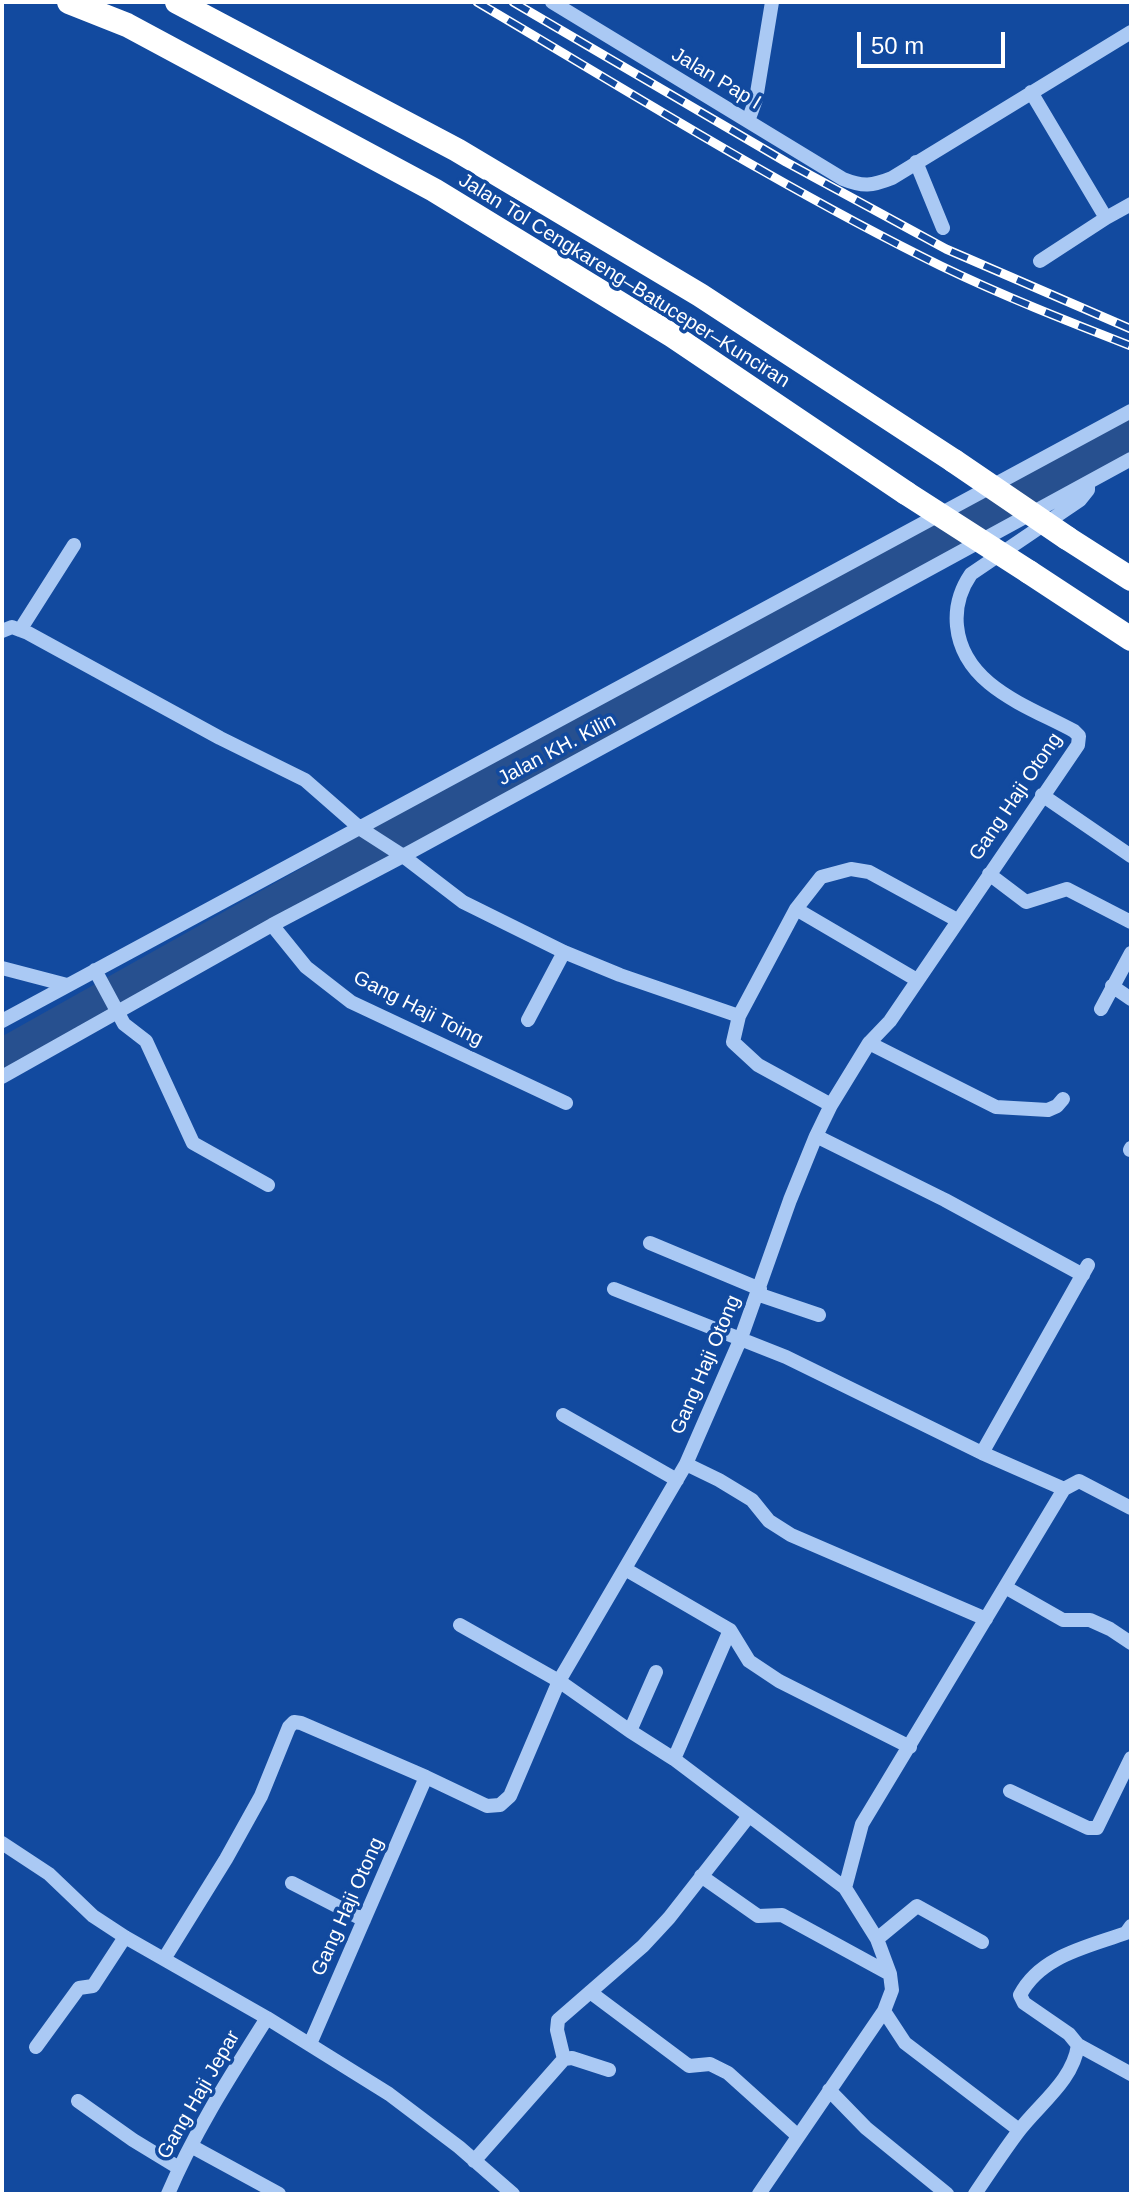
<!DOCTYPE html>
<html>
<head>
<meta charset="utf-8">
<style>
	body { margin:0 }
	#map { position:relative; width:1133px; height:2196px; overflow:hidden; background:#124a9f; font-family:Helvetica,sans-serif }
	canvas { display:block }
	.frame { position:absolute; inset:0; border:4px solid #fff; pointer-events:none }
	.scale { position:absolute; left:857px; top:32px; width:148px; height:36px; box-sizing:border-box; border:4px solid #fff; border-top:0; padding-left:10px; font-size:24px; line-height:28px; white-space:nowrap; color:#fff; -webkit-text-stroke:6px #124a9f; paint-order:stroke }
</style>
</head>
<body>
<div id="map">
<canvas width="1133" height="2196"></canvas>
<div class="frame"></div>
<div class="scale">50 m</div>
</div>
<script>
const ctx = document.querySelector('canvas').getContext('2d');
ctx.lineJoin = 'round';
function strokePath(path, color, width, dash) { ctx.strokeStyle = color; ctx.lineWidth = width; ctx.lineCap = dash ? 'butt' : 'round'; ctx.setLineDash(dash || []); ctx.stroke(path); }
function drawText(font, color, halo, rows, align = 'center') {
  ctx.font = font + ' Helvetica,sans-serif'; ctx.lineWidth = 7; ctx.setLineDash([]); ctx.textBaseline = 'middle'; ctx.strokeStyle = halo; ctx.fillStyle = color; for (const [text, x, y, turn = 0] of rows) {
    ctx.save(); ctx.translate(x, y); ctx.rotate((+turn || 0) * Math.PI / 180); ctx.textAlign = isNaN(turn) ? turn : align; if (halo) ctx.strokeText(text, 0, 0); ctx.fillText(text, 0, 0); ctx.restore();
  }
}
strokePath(new Path2D(`
	M 2,1057 L 424,820 L 1131,436`), '#27508f', 36);
strokePath(new Path2D(`
	M 552,2 L 843,179 C 863,187 872,186 892,178 L 1131,32
	M 1031,92 L 1106,218 L 1131,204
	M 748,121 L 756,99 L 772,2
	M 916,162 L 943,228
	M 1040,261 L 1106,218
	M 20,630 L 74,545
	M 2,631 L 12,627 L 28,633 L 220,738 L 305,780 L 361,829 L 403,856 L 463,902 L 564,952 L 620,975 L 739,1016
	M 1042,795 L 1131,856
	M 989,874 L 1026,902 L 1067,889 L 1131,922
	M 796,909 L 917,980
	M 272,925 L 306,967 L 351,1002 L 566,1103
	M 2,968 L 67,985
	M 95,970 L 124,1024 L 146,1041 L 193,1143 L 268,1185
	M 1112,986 L 1131,999
	M 1101,1009 L 1131,953
	M 528,1020 L 564,952
	M 2,1021 L 1131,411
	M 869,1043 L 996,1107 L 1048,1110 L 1057,1106 L 1063,1099
	M 2,1077 L 272,925 L 403,856 L 1131,459
	M 831,1105 L 758,1065 L 733,1042 L 739,1016 L 796,909 L 821,877 L 851,869 L 869,872 L 957,920
	M 816,1136 L 945,1200 L 1083,1275
	M 1130,1150 L 1131,1148
	M 650,1243 L 760,1289
	M 614,1289 L 786,1357 L 982,1453 L 1064,1489
	M 757,1294 L 819,1315
	M 563,1415 L 677,1480
	M 982,1453 L 1088,1265
	M 686,1464 L 719,1480 L 752,1500 L 769,1521 L 791,1535 L 986,1619
	M 625,1569 L 730,1630 L 749,1661 L 779,1681 L 910,1747
	M 1005,1587 L 1063,1620 L 1090,1620 L 1110,1629 L 1131,1643
	M 460,1625 L 559,1681 L 630,1731
	M 656,1672 L 630,1731 L 674,1759 L 845,1888 L 877,1939 L 890,1974 L 892,1990 L 884,2011 L 759,2194
	M 674,1759 L 730,1630
	M 1010,1791 L 1088,1828 L 1097,1828 L 1131,1758
	M 2,1843 L 49,1874 L 93,1916 L 125,1937 L 267,2018 L 389,2094 L 459,2147 L 513,2194
	M 701,1876 L 758,1916 L 782,1915 L 890,1974
	M 292,1883 L 364,1920
	M 845,1888 L 862,1824 L 1064,1489 L 1079,1481 L 1131,1508
	M 877,1939 L 917,1906 L 982,1942
	M 164,1959 L 226,1859 L 261,1796 L 289,1727 L 294,1722 L 301,1723 L 426,1777
	M 590,1992 L 689,2066 L 710,2064 L 728,2073 L 798,2136
	M 884,2011 L 905,2043 L 1019,2130
	M 310,2044 L 426,1777 L 487,1806 L 500,1805 L 510,1796 L 559,1681 L 686,1464 L 741,1338 L 790,1200 L 816,1136 L 831,1105 L 869,1043 L 890,1021 L 1078,745 L 1079,736 L 1074,731 C 1028,706 963,686 957,626 C 955,606 960,590 971,574 L 1080,500 L 1088,490 L 1088,483
	M 1078,2045 L 1131,2074
	M 36,2047 L 79,1988 L 93,1986 L 125,1937
	M 564,2059 L 557,2030 L 558,2020 L 643,1946 L 669,1918 L 749,1816
	M 829,2090 L 866,2128 L 947,2194
	M 78,2101 L 133,2140 L 179,2168
	M 191,2146 L 279,2194
	M 474,2161 L 564,2059 L 572,2058 L 609,2070
	M 168,2194 C 194,2132 231,2075 267,2018
	M 975,2194 C 989,2173 1003,2152 1018,2132 C 1039,2104 1073,2081 1078,2045 L 1069,2034 L 1024,2003 L 1020,1995 C 1040,1956 1087,1947 1126,1933 L 1131,1926`), '#aac9f4', 14);
strokePath(new Path2D(`
	M 69,2 L 127,25 L 434,190 L 673,336 L 906,493
	M 177,2 L 457,150 L 700,295 L 954,461
	M 1067,538 L 1131,579
	M 1029,572 L 1131,639`), '#fff', 24);
const rail = new Path2D(`
	M 477,2 C 630,92 782,188 941,266 C 1003,296 1067,321 1131,346
	M 513,2 L 786,162 L 946,249 L 1131,329`);
strokePath(rail, '#fff', 9);
strokePath(rail, '#124a9f', 6, [18]);
strokePath(new Path2D(`
	M 954,461 L 1067,538
	M 906,493 L 1029,572`), '#fff', 24);
drawText('20px', '#fff', '#124a9f', [
	["Jalan Pap I",716,79,31],
	["Jalan Tol Cengkareng–Batuceper–Kunciran",624,281,32],
	["Jalan KH. Kilin",557,750,-28],
	["Gang Haji Otong",1016,797,-56],
	["Gang Haji Toing",418,1009,27],
	["Gang Haji Otong",706,1365,-67],
	["Gang Haji Otong",348,1907,-66],
	["Gang Haji Jepar",199,2095,-60]
]);
</script>
</body>
</html>
